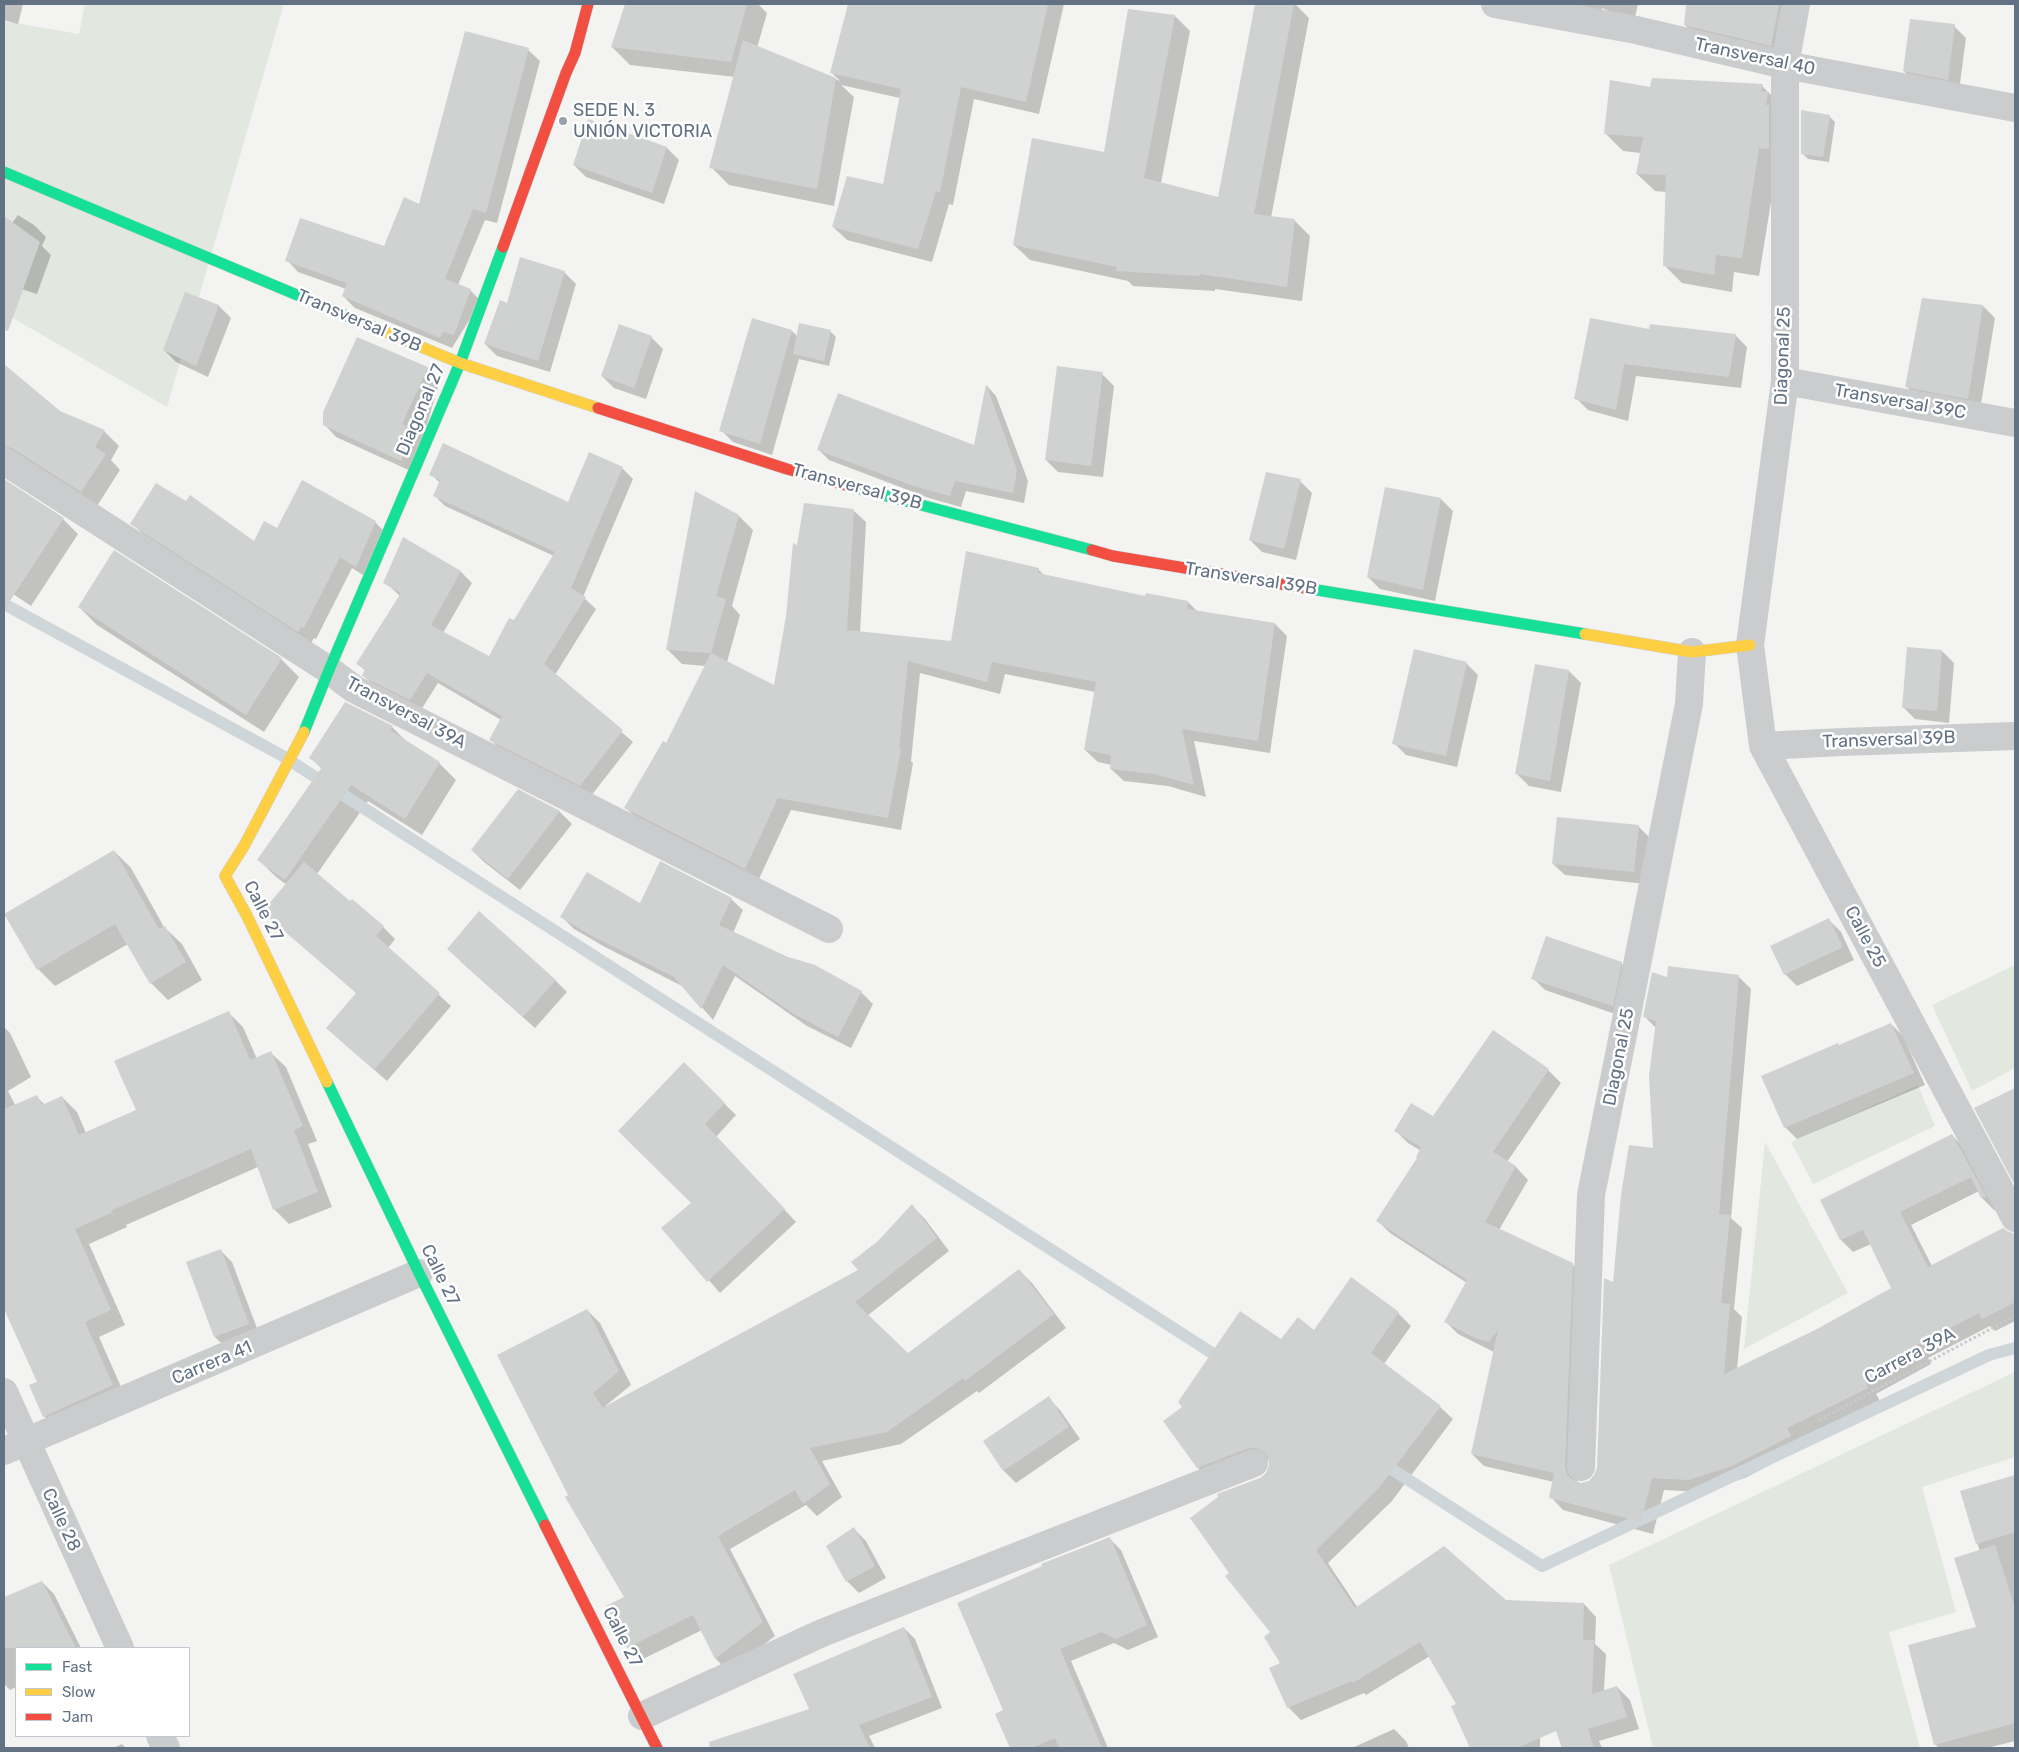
<!DOCTYPE html>
<html>
<head>
<meta charset="utf-8">
<style>
	body { margin:0 }
	#map { position:relative; width:2019px; height:1752px; overflow:hidden; background:#f3f4f1; font-family:Rubik,sans-serif }
	canvas { display:block }
	.frame { position:absolute; inset:0; border:5px solid #627284; pointer-events:none }
	.legend { position:absolute; left:15px; top:1647px; width:175px; height:90px; box-sizing:border-box; background:#fff; border:1px solid #c0c7ce; margin:0; padding:6px 9px; list-style:none; font-size:15px; color:#627284 }
	.legend li { display:flex; align-items:center; gap:10px; height:25px }
	.legend b { width:25px; border:1px solid #c0c7ce }
</style>
</head>
<body>
<div id="map">
<canvas width="2019" height="1752"></canvas>
<div class="frame"></div>
<ul class="legend">
<li><b style="height:6px;background:#16e098"></b>Fast</li>
<li><b style="height:6px;background:#ffcf43"></b>Slow</li>
<li><b style="height:6px;background:#f24e42"></b>Jam</li>
</ul>
</div>
<script>
const ctx = document.querySelector('canvas').getContext('2d');
ctx.lineJoin = 'round';
function fill(path, color) { ctx.fillStyle = color; ctx.fill(path, 'evenodd'); }
function strokePath(path, color, width, dash) { ctx.strokeStyle = color; ctx.lineWidth = width; ctx.lineCap = dash ? 'butt' : 'round'; ctx.setLineDash(dash || []); ctx.stroke(path); }
function drawText(font, color, halo, rows, align = 'center') {
  ctx.font = font + ' Rubik,sans-serif'; ctx.lineWidth = 5; ctx.setLineDash([]); ctx.textBaseline = 'middle'; ctx.strokeStyle = halo; ctx.fillStyle = color; for (const [text, x, y, turn = 0] of rows) {
    ctx.save(); ctx.translate(x, y); ctx.rotate((+turn || 0) * Math.PI / 180); ctx.textAlign = isNaN(turn) ? turn : align; if (halo) ctx.strokeText(text, 0, 0); ctx.fillText(text, 0, 0); ctx.restore();
  }
}
fill(new Path2D(`
	M 85,4 L 284,4 L 167,407 L 4,313 L 4,21 L 79,34 Z
	M 2015,965 L 2015,1068 L 1972,1091 L 1932,1005 Z
	M 1918,1085 L 1935,1126 L 1813,1184 L 1791,1142 Z
	M 1765,1142 L 1848,1293 L 1744,1349 Z
	M 2015,1372 L 2015,1457 L 1922,1487 L 1956,1612 L 1889,1632 L 1920,1748 L 1653,1748 L 1609,1565 Z`), '#e2e7df');
fill(new Path2D(`
	M 4,4 L 23,4 L 18,24 L 4,20 Z
	M 627,4 L 758,4 L 767,13 L 757,48 L 840,81 L 831,72 L 849,4 L 1064,4 L 1039,114 L 974,99 L 953,205 L 949,204 L 932,262 L 847,240 L 833,227 L 884,186 L 900,98 L 841,85 L 854,97 L 834,206 L 729,185 L 711,167 L 735,77 L 630,65 L 612,47 Z
	M 1257,4 L 1295,4 L 1309,18 L 1271,218 L 1294,220 L 1310,236 L 1302,301 L 1215,289 L 1215,291 L 1133,286 L 1128,281 L 1030,260 L 1014,245 L 1105,153 L 1175,16 L 1190,31 L 1161,183 L 1219,198 Z
	M 1545,4 L 1638,4 L 1634,22 L 1602,8 L 1601,22 Z
	M 1688,4 L 1801,4 L 1788,63 L 1703,43 L 1685,25 Z
	M 1954,26 L 1966,38 L 1959,91 L 1916,83 L 1904,71 Z
	M 528,50 L 540,61 L 497,223 L 485,220 L 458,285 L 470,290 L 481,301 L 452,348 L 355,308 L 343,296 L 346,289 L 298,272 L 287,260 L 384,248 L 420,205 Z
	M 1762,86 L 1780,104 L 1777,165 L 1759,276 L 1734,272 L 1732,292 L 1682,283 L 1664,265 L 1667,192 L 1655,191 L 1637,174 L 1641,153 L 1623,151 L 1605,133 L 1650,89 Z
	M 1829,116 L 1835,122 L 1829,162 L 1808,159 L 1802,153 Z
	M 589,121 L 667,148 L 679,160 L 664,204 L 586,177 L 574,165 Z
	M 18,215 L 34,225 L 46,237 L 42,246 L 51,255 L 37,294 L 18,288 L 4,314 L 4,234 Z
	M 564,272 L 576,284 L 550,372 L 497,356 L 485,344 L 507,305 Z
	M 186,293 L 219,306 L 231,318 L 208,377 L 176,362 L 164,350 Z
	M 1983,306 L 1995,318 L 1980,410 L 1919,399 L 1907,387 Z
	M 1650,330 L 1735,335 L 1747,347 L 1741,388 L 1636,376 L 1628,421 L 1588,410 L 1576,398 Z
	M 792,331 L 798,337 L 830,331 L 836,337 L 829,366 L 799,359 L 772,455 L 733,442 L 721,430 Z
	M 651,337 L 663,349 L 646,399 L 614,388 L 602,376 Z
	M 428,368 L 440,380 L 413,472 L 336,437 L 324,424 Z
	M 1102,374 L 1114,386 L 1103,477 L 1058,472 L 1046,460 Z
	M 16,376 L 59,412 L 104,431 L 119,446 L 111,460 L 120,470 L 97,506 L 4,474 L 4,391 Z
	M 987,386 L 996,396 L 1028,481 L 1024,503 L 966,491 L 961,507 L 929,498 L 829,460 L 818,449 L 974,447 Z
	M 622,468 L 633,479 L 583,597 L 596,609 L 555,675 L 633,742 L 591,796 L 502,751 L 491,740 L 501,720 L 438,683 L 421,710 L 374,686 L 363,675 L 366,671 L 358,664 L 400,596 L 385,582 L 403,539 L 461,572 L 472,583 L 443,633 L 489,657 L 514,622 L 554,556 L 445,506 L 434,495 L 440,483 L 431,474 L 569,503 Z
	M 4,480 L 63,519 L 78,534 L 31,606 L 4,588 Z
	M 1300,481 L 1312,493 L 1296,560 L 1262,552 L 1250,540 Z
	M 1441,499 L 1453,511 L 1435,601 L 1380,589 L 1368,577 Z
	M 853,510 L 866,522 L 860,633 L 952,642 L 1038,569 L 1045,576 L 1146,597 L 1188,602 L 1197,611 L 1275,624 L 1287,636 L 1270,753 L 1194,741 L 1206,797 L 1168,786 L 1124,781 L 1111,769 L 1112,765 L 1098,762 L 1085,750 L 1095,692 L 1005,674 L 1000,694 L 920,673 L 911,761 L 913,763 L 901,830 L 791,810 L 758,881 L 638,820 L 626,808 L 666,745 L 706,666 L 682,664 L 668,650 L 739,516 L 753,530 L 732,606 L 740,615 L 727,662 L 775,687 L 798,547 Z
	M 375,522 L 387,534 L 368,578 L 352,568 L 316,639 L 314,638 L 311,643 L 144,535 L 132,524 L 254,543 L 277,529 Z
	M 79,607 L 281,659 L 299,677 L 264,732 L 97,625 Z
	M 1942,651 L 1954,663 L 1949,723 L 1915,719 L 1903,707 Z
	M 1466,663 L 1478,675 L 1457,767 L 1406,755 L 1394,743 Z
	M 1569,671 L 1581,683 L 1561,792 L 1529,786 L 1517,774 Z
	M 392,727 L 409,744 L 439,763 L 456,780 L 422,835 L 368,801 L 317,874 L 351,903 L 353,900 L 383,927 L 395,939 L 388,948 L 451,1006 L 387,1081 L 340,1040 L 357,994 L 287,885 L 276,877 L 259,860 L 322,769 L 311,758 Z
	M 518,791 L 560,812 L 572,824 L 520,890 L 484,862 L 472,850 Z
	M 1638,826 L 1650,838 L 1645,884 L 1565,875 L 1553,864 Z
	M 114,851 L 131,868 L 164,927 L 182,944 L 202,980 L 168,1000 L 151,983 L 128,944 L 55,986 L 38,969 Z
	M 731,899 L 743,910 L 733,933 L 861,992 L 873,1004 L 851,1048 L 807,1026 L 735,976 L 713,1020 L 684,987 L 605,947 L 574,929 L 562,917 L 640,905 Z
	M 1829,920 L 1841,932 L 1854,960 L 1797,986 L 1785,974 Z
	M 460,961 L 555,980 L 567,992 L 535,1028 Z
	M 1621,963 L 1633,975 L 1624,1017 L 1545,990 L 1533,978 Z
	M 1738,976 L 1751,989 L 1731,1218 L 1742,1228 L 1734,1309 L 1742,1317 L 1737,1369 L 1817,1330 L 1893,1289 L 1871,1244 L 1853,1252 L 1841,1240 L 1822,1200 L 1952,1135 L 1964,1148 L 1997,1209 L 1994,1210 L 1982,1198 L 1979,1191 L 1911,1225 L 1932,1266 L 2013,1235 L 2015,1237 L 2015,1321 L 1995,1331 L 1990,1326 L 1928,1358 L 1931,1364 L 1876,1394 L 1880,1401 L 1798,1440 L 1802,1448 L 1745,1478 L 1702,1492 L 1664,1490 L 1653,1534 L 1563,1510 L 1551,1497 L 1554,1482 L 1484,1466 L 1472,1454 L 1494,1352 L 1458,1334 L 1446,1322 L 1467,1283 L 1390,1233 L 1378,1221 L 1418,1158 L 1421,1151 L 1408,1143 L 1396,1131 L 1433,1118 L 1493,1031 L 1548,1070 L 1561,1083 L 1507,1162 L 1516,1167 L 1528,1180 L 1499,1230 L 1572,1264 L 1585,1277 L 1577,1480 L 1578,1483 L 1581,1484 L 1589,1482 L 1596,1476 L 1598,1468 L 1615,1284 L 1655,1150 L 1656,1028 L 1644,1016 L 1668,978 Z
	M 228,1012 L 243,1027 L 257,1059 L 271,1053 L 286,1067 L 317,1141 L 308,1144 L 332,1207 L 289,1224 L 274,1209 L 258,1167 L 126,1225 L 127,1227 L 89,1244 L 125,1325 L 99,1337 L 127,1400 L 59,1431 L 44,1416 L 30,1386 L 38,1382 L 4,1304 L 4,1027 L 10,1033 L 31,1077 L 8,1091 L 15,1105 L 36,1096 L 45,1105 L 62,1097 L 77,1112 L 86,1133 L 138,1110 Z
	M 1891,1024 L 1903,1036 L 1925,1085 L 1797,1139 L 1785,1127 L 1840,1046 Z
	M 684,1064 L 736,1115 L 716,1137 L 796,1222 L 720,1293 L 663,1228 L 693,1203 Z
	M 2015,1090 L 2015,1182 L 1976,1109 Z
	M 912,1206 L 925,1219 L 949,1251 L 867,1316 L 908,1355 L 1019,1270 L 1032,1283 L 1066,1328 L 979,1393 L 977,1391 L 901,1444 L 822,1461 L 842,1497 L 817,1516 L 806,1505 L 730,1549 L 775,1636 L 729,1672 L 716,1659 L 702,1630 L 641,1660 L 628,1647 L 626,1598 L 569,1496 L 587,1310 L 600,1323 L 631,1385 L 604,1407 L 860,1270 L 879,1242 Z
	M 220,1250 L 232,1262 L 260,1336 L 227,1349 L 215,1337 Z
	M 1351,1279 L 1398,1313 L 1411,1326 L 1384,1364 L 1440,1407 L 1453,1419 L 1392,1501 L 1328,1563 L 1358,1608 L 1505,1601 L 1584,1604 L 1596,1617 L 1595,1644 L 1606,1654 L 1604,1691 L 1617,1687 L 1630,1700 L 1639,1729 L 1599,1741 L 1602,1748 L 1563,1748 L 1541,1686 L 1540,1748 L 1471,1748 L 1453,1707 L 1457,1705 L 1430,1656 L 1366,1695 L 1364,1693 L 1301,1720 L 1288,1707 L 1281,1663 L 1272,1632 L 1231,1573 L 1260,1479 L 1267,1474 L 1271,1465 L 1270,1459 L 1262,1460 L 1211,1480 L 1198,1468 L 1164,1421 L 1281,1340 L 1315,1332 Z
	M 1048,1398 L 1060,1410 L 1080,1439 L 1016,1483 L 1004,1471 L 984,1441 Z
	M 2015,1476 L 2015,1741 L 1987,1748 L 1939,1748 L 1935,1744 L 1978,1628 L 1980,1552 L 1962,1492 Z
	M 854,1529 L 866,1541 L 886,1578 L 859,1593 L 847,1581 Z
	M 1109,1538 L 1121,1550 L 1158,1637 L 1128,1650 L 1114,1643 L 1071,1661 L 1108,1748 L 1011,1748 L 997,1714 L 1005,1711 Z
	M 42,1582 L 54,1594 L 81,1648 L 16,1648 L 16,1687 L 10,1690 L 4,1684 L 4,1599 Z
	M 904,1628 L 915,1639 L 942,1708 L 869,1736 L 875,1748 L 762,1748 L 755,1728 L 810,1710 Z
	M 1394,1729 L 1406,1741 L 1409,1748 L 1352,1748 Z
	M 122,1744 L 126,1748 L 113,1748 Z`), '#0003');
strokePath(new Path2D(`
	M 4,604 L 281,755 L 1226,1362
	M 1379,1461 L 1542,1566 L 1989,1355 L 2015,1348`), '#cfd6d9', 12);
fill(new Path2D(`
	M 625,4 L 747,4 L 731,62 L 611,47 Z
	M 848,4 L 1048,4 L 1026,102 L 961,87 L 940,192 L 936,191 L 918,249 L 832,227 L 847,176 L 883,184 L 901,89 L 830,73 Z
	M 1255,4 L 1294,4 L 1254,214 L 1295,219 L 1287,287 L 1200,274 L 1199,276 L 1116,271 L 1117,267 L 1013,245 L 1032,138 L 1104,152 L 1128,9 L 1175,15 L 1144,178 L 1218,197 Z
	M 1686,4 L 1779,4 L 1771,46 L 1684,25 Z
	M 1910,19 L 1955,24 L 1948,80 L 1903,71 Z
	M 465,31 L 529,48 L 486,213 L 473,209 L 445,279 L 471,289 L 454,335 L 443,332 L 440,338 L 342,296 L 347,283 L 285,261 L 300,218 L 384,246 L 404,197 L 419,204 Z
	M 743,40 L 836,78 L 817,189 L 709,168 Z
	M 1652,78 L 1763,84 L 1761,91 L 1768,92 L 1766,105 L 1769,105 L 1769,149 L 1759,148 L 1742,258 L 1716,255 L 1714,275 L 1663,266 L 1666,175 L 1636,174 L 1643,137 L 1604,134 L 1610,80 L 1650,87 Z
	M 1801,110 L 1830,115 L 1823,157 L 1801,154 Z
	M 588,119 L 667,147 L 652,193 L 573,165 Z
	M 4,216 L 40,242 L 8,331 L 4,330 Z
	M 520,257 L 565,271 L 538,361 L 484,344 L 500,300 L 507,303 Z
	M 185,292 L 219,305 L 196,366 L 163,350 Z
	M 1922,298 L 1983,305 L 1968,399 L 1905,387 Z
	M 752,318 L 792,330 L 760,444 L 719,431 Z
	M 1590,318 L 1649,329 L 1650,324 L 1736,334 L 1729,377 L 1624,364 L 1616,410 L 1574,399 Z
	M 799,323 L 831,330 L 824,361 L 793,354 Z
	M 619,324 L 652,336 L 634,388 L 601,376 Z
	M 357,337 L 428,367 L 402,424 L 414,430 L 401,461 L 323,425 L 323,412 Z
	M 4,364 L 60,411 L 105,430 L 95,447 L 106,454 L 81,492 L 12,448 L 4,446 Z
	M 1057,366 L 1103,372 L 1091,466 L 1045,460 Z
	M 986,384 L 1017,470 L 1013,493 L 955,481 L 950,496 L 917,487 L 817,450 L 838,393 L 974,445 Z
	M 443,443 L 568,502 L 589,452 L 623,467 L 571,588 L 586,597 L 544,664 L 623,730 L 580,786 L 489,740 L 502,716 L 427,673 L 410,700 L 362,676 L 365,669 L 356,664 L 401,593 L 383,583 L 403,537 L 461,571 L 431,625 L 489,656 L 509,618 L 514,620 L 555,552 L 433,496 L 440,480 L 429,475 Z
	M 1266,472 L 1301,479 L 1284,549 L 1249,540 Z
	M 4,479 L 64,518 L 4,610 Z
	M 302,480 L 376,521 L 356,567 L 340,557 L 304,628 L 301,627 L 298,632 L 130,524 L 156,483 L 186,501 L 190,495 L 254,541 L 264,521 L 277,528 Z
	M 1385,487 L 1441,498 L 1423,590 L 1367,577 Z
	M 695,491 L 739,515 L 716,596 L 726,599 L 711,653 L 666,650 Z
	M 804,503 L 854,509 L 847,630 L 951,641 L 966,551 L 1039,568 L 1038,573 L 1145,596 L 1146,593 L 1188,601 L 1187,609 L 1275,623 L 1258,741 L 1182,729 L 1194,785 L 1154,774 L 1110,769 L 1111,755 L 1084,750 L 1096,682 L 992,662 L 987,682 L 908,661 L 899,748 L 901,749 L 888,818 L 778,798 L 745,869 L 624,808 L 663,741 L 666,743 L 711,653 L 774,685 L 786,616 L 793,543 L 797,545 Z
	M 114,550 L 282,658 L 246,715 L 78,607 Z
	M 1907,647 L 1942,650 L 1937,711 L 1902,708 Z
	M 1414,649 L 1467,662 L 1446,756 L 1392,744 Z
	M 1535,664 L 1569,670 L 1550,781 L 1515,774 Z
	M 345,702 L 393,726 L 390,730 L 440,762 L 405,819 L 351,785 L 285,880 L 257,860 L 322,767 L 309,758 Z
	M 518,789 L 560,811 L 508,879 L 471,850 Z
	M 1557,817 L 1639,825 L 1634,872 L 1552,864 Z
	M 114,850 L 159,929 L 165,926 L 186,962 L 150,984 L 115,924 L 37,970 L 4,914 Z
	M 660,861 L 732,898 L 719,925 L 788,957 L 815,965 L 862,991 L 838,1037 L 794,1014 L 723,965 L 701,1009 L 674,977 L 592,936 L 560,917 L 587,872 L 640,903 Z
	M 304,862 L 350,901 L 352,899 L 384,926 L 376,936 L 440,993 L 374,1070 L 326,1028 L 356,993 L 262,912 Z
	M 479,911 L 556,980 L 523,1017 L 447,949 Z
	M 1829,918 L 1843,947 L 1784,975 L 1770,946 Z
	M 1546,936 L 1622,962 L 1613,1006 L 1531,979 Z
	M 1668,966 L 1739,975 L 1719,1214 L 1730,1215 L 1721,1303 L 1730,1304 L 1724,1374 L 1817,1329 L 1891,1288 L 1863,1230 L 1840,1240 L 1820,1200 L 1952,1134 L 1986,1196 L 1981,1198 L 1971,1177 L 1900,1212 L 1928,1267 L 2003,1228 L 2007,1231 L 2015,1234 L 2015,1302 L 1982,1319 L 1979,1313 L 1917,1345 L 1920,1352 L 1865,1381 L 1868,1388 L 1787,1428 L 1791,1436 L 1732,1466 L 1689,1480 L 1652,1478 L 1641,1522 L 1549,1498 L 1554,1473 L 1471,1454 L 1498,1330 L 1489,1342 L 1475,1338 L 1444,1322 L 1467,1280 L 1376,1221 L 1417,1158 L 1416,1157 L 1421,1147 L 1394,1131 L 1411,1103 L 1433,1116 L 1493,1030 L 1549,1069 L 1493,1152 L 1516,1166 L 1485,1222 L 1573,1263 L 1565,1466 L 1567,1475 L 1573,1480 L 1581,1483 L 1589,1481 L 1594,1475 L 1597,1468 L 1604,1278 L 1613,1282 L 1621,1195 L 1629,1145 L 1653,1148 L 1649,1076 L 1656,1021 L 1643,1017 L 1652,972 L 1667,977 Z
	M 229,1011 L 250,1060 L 271,1051 L 303,1126 L 294,1130 L 318,1192 L 273,1210 L 251,1149 L 112,1210 L 113,1212 L 75,1229 L 111,1310 L 85,1322 L 113,1385 L 43,1417 L 29,1385 L 37,1382 L 4,1309 L 4,1109 L 37,1095 L 42,1105 L 62,1096 L 79,1135 L 136,1110 L 114,1061 Z
	M 1891,1023 L 1914,1073 L 1784,1128 L 1761,1076 L 1838,1043 L 1839,1045 Z
	M 684,1062 L 725,1103 L 705,1124 L 785,1209 L 707,1282 L 661,1228 L 691,1203 L 618,1131 Z
	M 2015,1088 L 2015,1181 L 2013,1182 L 1974,1108 Z
	M 912,1204 L 937,1238 L 855,1302 L 908,1353 L 1019,1269 L 1054,1314 L 965,1381 L 963,1378 L 887,1432 L 810,1448 L 830,1484 L 803,1504 L 795,1490 L 718,1536 L 763,1622 L 715,1659 L 693,1615 L 627,1648 L 606,1606 L 624,1597 L 565,1497 L 568,1495 L 497,1355 L 587,1309 L 619,1371 L 593,1393 L 603,1408 L 858,1270 L 851,1262 L 878,1241 Z
	M 221,1249 L 249,1324 L 214,1337 L 186,1262 Z
	M 1351,1277 L 1399,1312 L 1371,1353 L 1441,1406 L 1379,1488 L 1316,1550 L 1355,1608 L 1444,1546 L 1506,1600 L 1584,1603 L 1583,1640 L 1594,1640 L 1592,1694 L 1617,1686 L 1627,1717 L 1588,1729 L 1594,1748 L 1562,1748 L 1556,1731 L 1517,1748 L 1470,1748 L 1451,1706 L 1456,1704 L 1420,1642 L 1353,1683 L 1352,1681 L 1287,1708 L 1269,1668 L 1280,1663 L 1264,1637 L 1270,1632 L 1225,1576 L 1229,1573 L 1190,1518 L 1218,1497 L 1217,1494 L 1260,1478 L 1266,1473 L 1269,1465 L 1268,1457 L 1263,1451 L 1256,1448 L 1249,1448 L 1197,1468 L 1163,1421 L 1182,1407 L 1178,1402 L 1240,1311 L 1281,1339 L 1298,1317 L 1314,1330 Z
	M 1049,1396 L 1069,1427 L 1003,1471 L 983,1441 Z
	M 2015,1475 L 2015,1532 L 1976,1544 L 1960,1491 Z
	M 854,1527 L 875,1566 L 846,1582 L 826,1546 Z
	M 1110,1537 L 1147,1625 L 1116,1639 L 1101,1632 L 1060,1649 L 1102,1748 L 1059,1748 L 1055,1738 L 1031,1748 L 1010,1748 L 995,1714 L 1003,1710 L 957,1603 L 1042,1566 L 1041,1564 Z
	M 1995,1545 L 2015,1608 L 2015,1723 L 1934,1745 L 1908,1645 L 1976,1627 L 1954,1558 Z
	M 42,1581 L 76,1648 L 4,1648 L 4,1597 Z
	M 904,1627 L 932,1697 L 859,1725 L 870,1748 L 710,1748 L 709,1742 L 809,1709 L 793,1674 Z`), '#d0d1d1');
const fast = new Path2D(`
	M 4,172 L 359,321
	M 849,486 L 1092,550
	M 1305,588 L 1585,634
	M 304,732 L 329,670 L 460,363 L 503,247
	M 327,1082 L 419,1273 L 545,1525`);
const slow = new Path2D(`
	M 359,321 L 460,363 L 598,408
	M 1585,634 L 1692,652 L 1750,645
	M 304,732 L 244,846 L 225,876 L 247,916 L 327,1082`);
const jam = new Path2D(`
	M 503,247 L 566,73 L 575,53 L 588,4
	M 598,408 L 787,469 L 849,486
	M 1092,550 L 1113,556 L 1305,588
	M 545,1525 L 657,1748`);
strokePath(fast, '#ced1d1', 12);
strokePath(slow, '#ced1d1', 12);
strokePath(jam, '#ced1d1', 12);
strokePath(new Path2D(`
	M 1819,1420 L 2015,1316`), '#c9cacb', 3, [2.5, 2.5]);
strokePath(new Path2D(`
	M 1495,4 L 1636,30 L 1785,65 L 2015,108
	M 1796,4 L 1785,65 L 1785,381 L 1750,645 L 1763,746 L 2015,1218
	M 1785,381 L 2015,423
	M 4,461 L 329,670 L 354,689 L 829,929
	M 1763,746 L 1842,742 L 2015,736
	M 4,1392 L 120,1648
	M 4,1451 L 419,1273
	M 1581,1467 L 1591,1195 L 1689,704 L 1692,652
	M 642,1716 L 822,1633 L 1254,1463
	M 160,1736 L 166,1748`), '#cbcccd', 28);
strokePath(fast, '#16e098', 11);
strokePath(slow, '#ffcf43', 11);
strokePath(jam, '#f24e42', 11);
for (const [x, y, r, color] of [
	[563,121,5,"#95a0aa"]
]) { const dot = new Path2D(); dot.arc(x, y, r, 0, 2 * Math.PI); ctx.fillStyle = color; ctx.fill(dot); strokePath(dot, '#fff', 2); }
drawText('18px', '#627284', '#fff', [
	["Transversal 40",1755,57,12],
	["Transversal 39B",359,321,23],
	["Diagonal 25",1783,356,-88],
	["Transversal 39C",1900,402,10],
	["Diagonal 27",421,410,-67],
	["Transversal 39B",857,487,15],
	["Transversal 39B",1251,579,9],
	["Transversal 39A",406,713,28],
	["Transversal 39B",1889,740,-2],
	["Calle 27",263,911,63],
	["Calle 25",1865,937,62],
	["Diagonal 25",1619,1057,-79],
	["Calle 27",440,1275,64],
	["Carrera 39A",1910,1356,-28],
	["Carrera 41",212,1363,-23],
	["Calle 28",61,1520,65],
	["Calle 27",622,1637,63]
]);
drawText('18px', '#627284', '#fff', [
	["SEDE N. 3",573,111],
	["UNIÓN VICTORIA",573,132]
], 'left');
</script>
</body>
</html>
